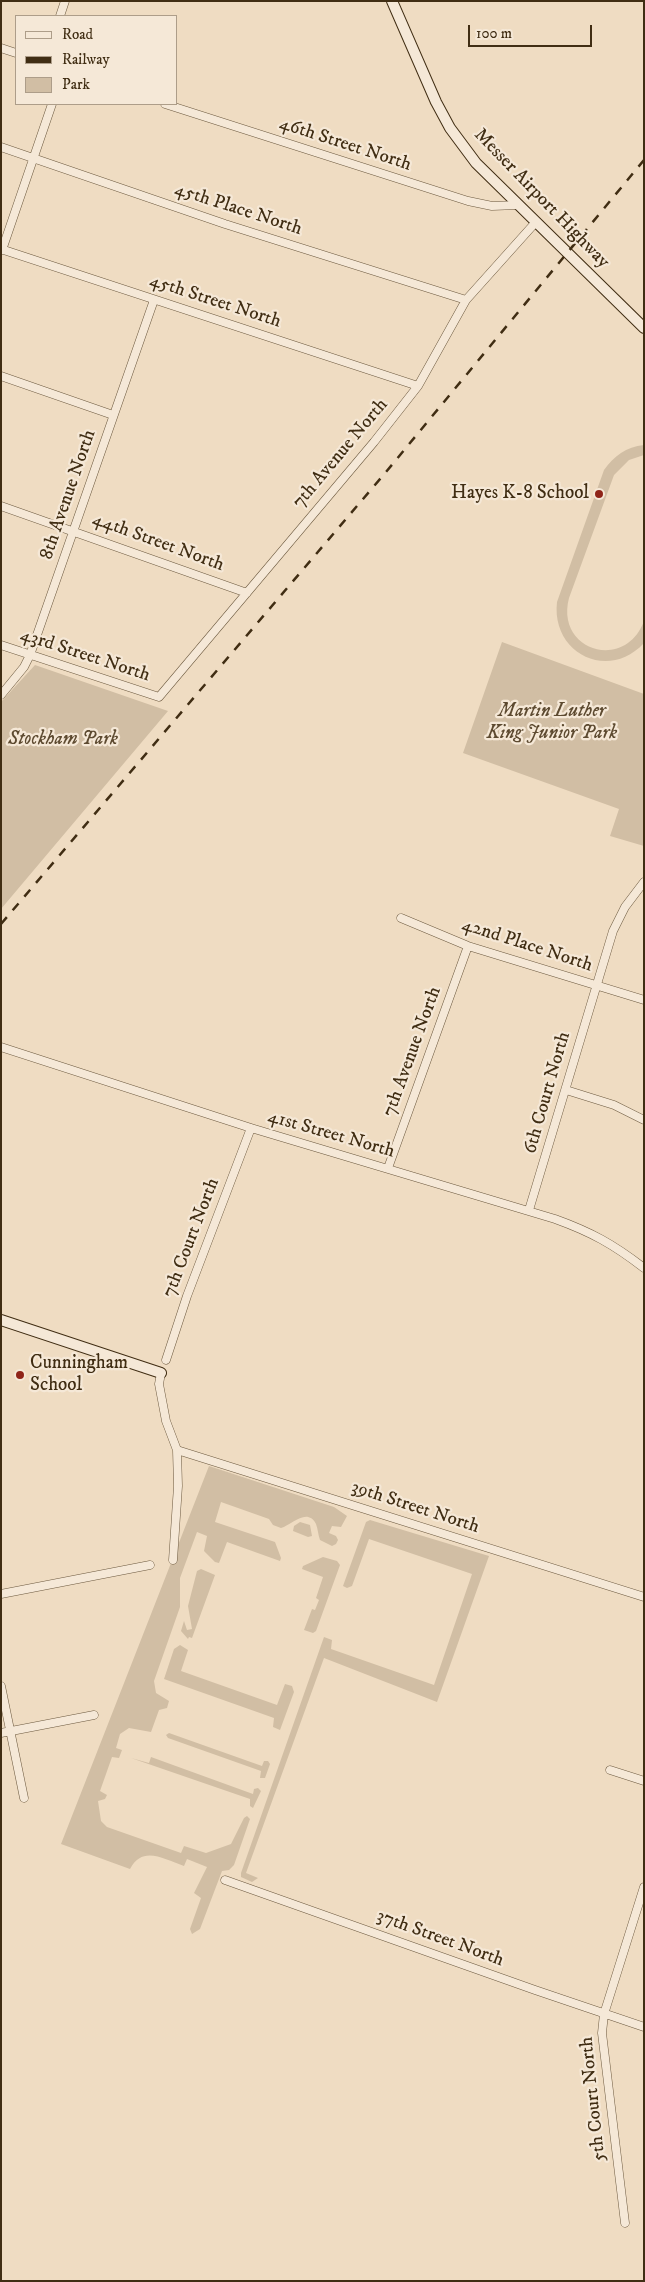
<!DOCTYPE html>
<html>
<head>
<meta charset="utf-8">
<style>
	body { margin:0 }
	#map { position:relative; width:645px; height:2282px; overflow:hidden; background:#efdcc2; font-family:"IM FELL DW Pica",serif }
	canvas { display:block }
	.frame { position:absolute; inset:0; border:2px solid #402d13; pointer-events:none }
	.legend { position:absolute; left:15px; top:15px; width:162px; height:90px; box-sizing:border-box; background:#f5e8d7; border:1px solid #ad9d89; margin:0; padding:6px 9px; list-style:none; font-size:15px; color:#402d13 }
	.legend li { display:flex; align-items:center; gap:10px; height:25px }
	.legend b { width:25px; border:1px solid #ad9d89 }
	.scale { position:absolute; left:468px; top:25px; width:124px; height:22px; box-sizing:border-box; border:2px solid #402d13; border-top:0; padding-left:6px; font-size:15px; line-height:18px; white-space:nowrap; color:#402d13; -webkit-text-stroke:4px #f5e8d7; paint-order:stroke }
</style>
</head>
<body>
<div id="map">
<canvas width="645" height="2282"></canvas>
<div class="frame"></div>
<ul class="legend">
<li><b style="height:6px;background:#f5e8d7"></b>Road</li>
<li><b style="height:6px;background:#402d13"></b>Railway</li>
<li><b style="height:14px;background:#d1bea4"></b>Park</li>
</ul>
<div class="scale">100 m</div>
</div>
<script>
const ctx = document.querySelector('canvas').getContext('2d');
ctx.lineJoin = 'round';
function fill(path, color) { ctx.fillStyle = color; ctx.fill(path, 'evenodd'); }
function strokePath(path, color, width, dash) { ctx.strokeStyle = color; ctx.lineWidth = width; ctx.lineCap = dash ? 'butt' : 'round'; ctx.setLineDash(dash || []); ctx.stroke(path); }
function drawText(font, color, halo, rows, align = 'center') {
  ctx.font = font + ' "IM FELL DW Pica",serif'; ctx.lineWidth = 4.5; ctx.setLineDash([]); ctx.textBaseline = 'middle'; ctx.strokeStyle = halo; ctx.fillStyle = color; for (const [text, x, y, turn = 0] of rows) {
    ctx.save(); ctx.translate(x, y); ctx.rotate((+turn || 0) * Math.PI / 180); ctx.textAlign = isNaN(turn) ? turn : align; if (halo) ctx.strokeText(text, 0, 0); ctx.fillText(text, 0, 0); ctx.restore();
  }
}
fill(new Path2D(`
	M 644,445 L 644,455 L 629,460 L 614,475 L 569,598 C 555,651 625,672 644,621 L 644,643 C 608,682 551,653 557,602 L 604,470 C 614,456 626,447 644,445 Z
	M 502,642 L 644,694 L 644,846 L 610,836 L 619,809 L 463,753 Z
	M 35,665 L 168,711 L 1,909 L 1,702 Z
	M 209,1466 L 334,1507 L 347,1516 L 341,1527 L 332,1526 L 329,1533 L 336,1536 L 338,1540 L 336,1544 L 332,1546 L 320,1540 C 318,1535 318,1529 316,1524 C 307,1507 292,1525 281,1528 L 273,1525 L 269,1519 L 221,1502 L 215,1522 L 275,1542 L 281,1558 L 280,1561 L 227,1542 L 219,1563 L 215,1562 L 204,1551 L 207,1536 L 197,1532 L 180,1578 L 180,1607 L 154,1681 L 156,1693 L 169,1701 L 167,1708 L 159,1710 L 151,1732 L 129,1728 L 120,1734 L 116,1748 L 122,1750 L 119,1758 L 112,1757 L 100,1791 L 107,1795 L 105,1799 L 98,1801 L 101,1821 L 107,1827 L 181,1853 L 184,1846 L 206,1853 L 231,1844 L 244,1818 L 247,1816 L 250,1819 L 234,1865 L 229,1870 L 222,1871 L 200,1929 L 192,1934 L 190,1929 L 201,1898 L 194,1893 L 207,1867 L 187,1859 L 184,1866 C 163,1859 143,1845 130,1869 L 61,1844 Z
	M 370,1520 L 489,1556 L 437,1702 L 324,1658 L 246,1873 L 258,1878 L 252,1882 L 241,1877 L 241,1873 L 324,1637 L 332,1640 L 331,1649 L 434,1685 L 472,1574 L 369,1539 L 352,1586 L 347,1588 L 343,1586 L 366,1522 Z
	M 300,1522 L 310,1525 L 312,1536 L 308,1537 L 293,1531 L 294,1526 Z
	M 323,1557 L 337,1561 L 340,1565 L 316,1631 L 313,1633 L 304,1630 L 312,1609 L 315,1610 L 319,1600 L 316,1598 L 323,1577 L 302,1569 L 303,1566 Z
	M 201,1569 L 215,1575 L 192,1638 L 189,1637 L 188,1639 L 181,1631 L 184,1621 L 187,1630 L 192,1629 L 188,1606 L 197,1571 Z
	M 180,1645 L 188,1650 L 181,1671 L 277,1705 L 285,1684 L 292,1686 L 294,1692 L 280,1730 L 273,1727 L 274,1718 L 164,1679 L 174,1649 Z
	M 169,1733 L 262,1766 L 264,1761 L 268,1761 L 270,1764 L 265,1778 L 260,1778 L 261,1771 L 168,1738 L 166,1735 Z
	M 151,1757 L 253,1794 L 254,1789 L 258,1788 L 261,1791 L 253,1808 L 250,1806 L 250,1799 L 131,1758 L 149,1763 Z`), '#d1bea4');
const street = new Path2D(`
	M 60,16 L 65,1
	M 1,48 L 16,53
	M 165,104 L 468,201 L 492,206 L 518,205
	M 1,147 L 225,224 L 466,300
	M 1,249 L 418,386
	M 2,250 L 52,104
	M 1,376 L 113,415
	M 1,506 L 247,593
	M 1,645 L 159,697 L 374,442 L 418,386 L 466,300 L 535,223
	M 1,695 L 24,667 L 30,655 L 154,300
	M 401,918 L 468,946 L 644,1000
	M 1,1047 L 251,1128 L 555,1219 C 591,1232 613,1244 644,1268
	M 566,1090 L 614,1105 L 644,1120
	M 388,1168 L 468,946
	M 529,1210 L 613,931 L 625,907 L 644,882
	M 166,1360 L 187,1296 L 251,1128
	M 161,1373 L 159,1384 L 166,1421 L 177,1450 L 178,1486 L 173,1560
	M 177,1450 L 644,1597
	M 1,1594 L 150,1565
	M 1,1686 L 24,1798
	M 1,1733 L 94,1715
	M 610,1770 L 644,1781
	M 225,1880 L 535,1990 L 644,2027
	M 625,2223 L 602,2033 L 604,2014 L 644,1887`);
const secondary = new Path2D(`
	M 392,1 L 436,102 L 450,128 L 476,163 L 644,328
	M 1,1320 L 161,1373`);
strokePath(street, '#6c593f', 9);
strokePath(secondary, '#402d13', 12);
strokePath(street, '#f5e8d7', 8);
strokePath(secondary, '#f5e8d7', 10);
strokePath(new Path2D(`
	M 1,924 L 386,472 L 644,160`), '#402d13', 2.5, [9, 9]);
for (const [x, y, r, color] of [
	[599,494,5,"#8f2418"],
	[20,1375,5,"#8f2418"]
]) { const dot = new Path2D(); dot.arc(x, y, r, 0, 2 * Math.PI); ctx.fillStyle = color; ctx.fill(dot); strokePath(dot, '#f5e8d7', 2); }
drawText('19px', '#402d13', '#f5e8d7', [
	["46th Street North",345,145,18],
	["Messer Airport Highway",541,199,46],
	["45th Place North",238,210,18],
	["45th Street North",215,302,18],
	["7th Avenue North",341,454,-50],
	["8th Avenue North",69,495,-71],
	["44th Street North",158,543,20],
	["43rd Street North",85,656,18],
	["42nd Place North",527,946,18],
	["7th Avenue North",413,1052,-70],
	["6th Court North",548,1093,-74],
	["41st Street North",331,1135,16],
	["7th Court North",192,1238,-69],
	["39th Street North",415,1508,18],
	["37th Street North",440,1939,20],
	["5th Court North",594,2099,-96]
]);
drawText('19px', '#402d13', '#f5e8d7', [
	["Hayes K-8 School",589,494],
	["Cunningham",30,1364,"left"],
	["School",30,1386,"left"]
], 'right');
drawText('italic 19px', '#5d4a30', '#f5e8d7', [
	["Martin Luther",552,712],
	["King Junior Park",552,734],
	["Stockham Park",63,740]
]);
</script>
</body>
</html>
